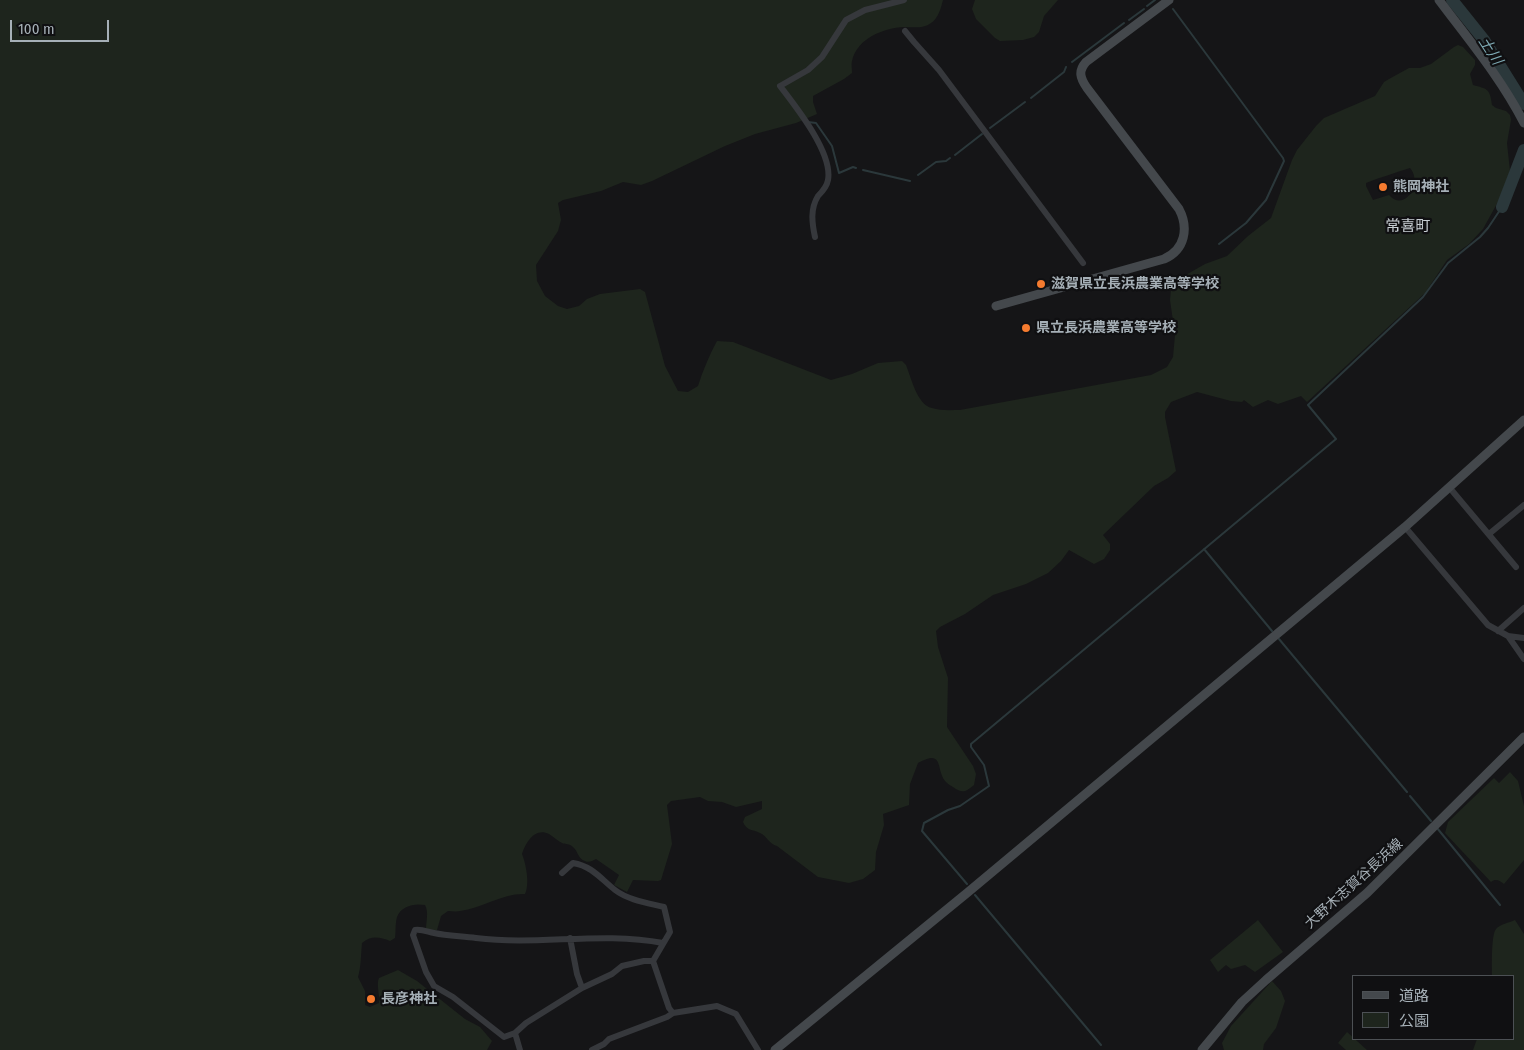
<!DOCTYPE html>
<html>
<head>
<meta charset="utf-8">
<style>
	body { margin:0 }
	#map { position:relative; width:1524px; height:1050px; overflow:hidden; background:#151517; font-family:"Fira Sans Condensed","Noto Sans JP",sans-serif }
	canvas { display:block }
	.legend { position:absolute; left:1352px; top:975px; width:162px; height:65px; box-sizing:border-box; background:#101012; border:1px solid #4c5054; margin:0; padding:6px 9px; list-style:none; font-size:15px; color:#a6b0b7 }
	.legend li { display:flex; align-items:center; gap:10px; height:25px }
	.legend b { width:25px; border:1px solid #4c5054 }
	.scale { position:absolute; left:10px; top:20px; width:99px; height:22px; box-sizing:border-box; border:2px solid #a6b0b7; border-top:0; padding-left:6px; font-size:15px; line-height:18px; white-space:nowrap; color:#a6b0b7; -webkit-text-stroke:4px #101012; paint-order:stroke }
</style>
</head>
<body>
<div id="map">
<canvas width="1524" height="1050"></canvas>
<ul class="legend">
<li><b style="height:6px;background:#44484c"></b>道路</li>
<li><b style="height:14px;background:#1e251d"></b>公園</li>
</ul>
<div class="scale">100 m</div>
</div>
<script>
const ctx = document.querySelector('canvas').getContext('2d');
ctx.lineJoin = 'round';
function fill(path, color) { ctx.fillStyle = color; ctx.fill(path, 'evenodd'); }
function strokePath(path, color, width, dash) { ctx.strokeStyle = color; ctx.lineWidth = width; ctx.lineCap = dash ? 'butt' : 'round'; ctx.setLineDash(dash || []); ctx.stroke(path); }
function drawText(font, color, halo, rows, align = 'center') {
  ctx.font = font + ' "Fira Sans Condensed","Noto Sans JP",sans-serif'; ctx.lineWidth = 4.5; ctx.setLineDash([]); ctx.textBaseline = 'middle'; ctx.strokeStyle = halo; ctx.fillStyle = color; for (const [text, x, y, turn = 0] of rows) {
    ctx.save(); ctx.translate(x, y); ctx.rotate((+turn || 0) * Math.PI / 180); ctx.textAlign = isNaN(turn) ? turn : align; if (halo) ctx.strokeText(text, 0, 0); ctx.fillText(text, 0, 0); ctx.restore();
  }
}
fill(new Path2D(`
	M 0,0 L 943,0 C 941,8 938,19 931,23 C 923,29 913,27 904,27 C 884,28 857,38 852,61 C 851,64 852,69 852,73 L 844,79 L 813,96 L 813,102 L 817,114 L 796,123 L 755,134 L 725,146 L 652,181 L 641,185 L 623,182 L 601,191 L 563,200 L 558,203 L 561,220 L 558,231 L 536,265 L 537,281 L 545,296 L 558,306 L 567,309 L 579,306 L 587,299 L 600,294 L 640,289 L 645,292 L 665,366 L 678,391 L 688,392 L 698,386 C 703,370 709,356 717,341 L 733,342 L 831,380 L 852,374 L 878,363 L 902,361 L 906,365 C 911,377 917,405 932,408 C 941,411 951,410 960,410 L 1151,375 L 1167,367 L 1173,357 L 1175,335 L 1170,300 L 1171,289 L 1177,280 L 1205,264 L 1227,256 L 1248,236 L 1271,218 L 1292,160 L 1297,150 L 1316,126 L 1324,118 L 1375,96 L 1384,82 L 1389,79 L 1409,68 L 1420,68 L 1431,64 L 1454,47 L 1458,45 L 1463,47 L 1475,60 L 1475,65 L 1470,74 L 1473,85 C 1487,89 1490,88 1492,105 L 1496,108 L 1506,111 L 1510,115 L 1511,120 L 1507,143 L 1510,171 L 1499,200 L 1483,229 L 1469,244 L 1447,260 L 1425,293 L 1307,402 L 1301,396 L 1278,404 L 1268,400 L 1253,407 L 1244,400 L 1242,402 L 1231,401 L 1197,392 L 1171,402 L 1165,412 L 1165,417 L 1176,471 L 1168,478 L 1154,486 L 1103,535 L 1110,544 L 1110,550 L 1104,559 L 1094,564 L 1069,550 L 1061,561 L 1048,573 L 1026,584 L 993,595 L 965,614 L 940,627 L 936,631 L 938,647 L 948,678 L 947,727 L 973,766 L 976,774 L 974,785 C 965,792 963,794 953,787 C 951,786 948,784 946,782 C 935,770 945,748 918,763 L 910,784 L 909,805 L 883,814 L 884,825 L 876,852 L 875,870 L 863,879 L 849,883 L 818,877 L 777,846 C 769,844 767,836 760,833 C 752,829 747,831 743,822 L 745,817 L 762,809 L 762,801 L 736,807 L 722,802 L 708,801 L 700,797 L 671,801 L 667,805 L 672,844 L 661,880 L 658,881 L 633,880 L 627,892 L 614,885 L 619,875 L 596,859 C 592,861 589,863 585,861 C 578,859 578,851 573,847 C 569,843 566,845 562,843 C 558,841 554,837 549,834 C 535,827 526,842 522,854 C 526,864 530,884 525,894 C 503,893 482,908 460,911 C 456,912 452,911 448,911 L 441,916 L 437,930 L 426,930 C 426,922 429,912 425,905 C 414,903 401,906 397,917 C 395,924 396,932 395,938 L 390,941 C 380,937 371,935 362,943 C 361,953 361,968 358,977 L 365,991 L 365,1005 L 370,1007 L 379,1003 C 380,995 376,984 379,978 L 398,970 L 417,981 L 465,1019 L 480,1027 L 492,1041 L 487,1050 L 0,1050 ZM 1410,168 C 1423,182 1405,213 1389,195 L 1373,200 L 1366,186 L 1366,183 C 1381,177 1395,173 1410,168 Z
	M 975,0 L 1058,0 L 1044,16 L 1039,32 L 1034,37 L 1023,40 L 1000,41 L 995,38 L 976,19 L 972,9 Z
	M 1510,772 L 1518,781 L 1524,806 L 1524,860 L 1504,884 C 1500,881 1496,878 1491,882 L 1445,833 L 1448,822 L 1494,778 L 1499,783 Z
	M 1258,920 L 1283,952 L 1255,972 L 1245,965 L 1231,969 L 1226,965 L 1218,972 L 1210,960 Z
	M 1515,920 L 1524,934 L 1524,1050 L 1473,1050 L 1477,1039 L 1513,1039 L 1513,976 L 1492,976 C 1492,967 1491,935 1496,929 C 1500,924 1509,923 1515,920 Z
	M 1272,981 L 1281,991 L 1285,1001 L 1276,1028 L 1264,1044 L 1263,1050 L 1224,1050 L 1222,1043 L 1231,1026 Z
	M 1347,1032 L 1367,1050 L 1346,1050 L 1338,1043 Z`), '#1e251d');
strokePath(new Path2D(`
	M 1147,6 L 1155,0
	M 1173,9 L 1283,158 L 1284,161 L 1266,200 L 1246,223 L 1219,244
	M 1129,20 L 1144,9
	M 1072,62 L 1124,23
	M 1031,98 L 1064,72 L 1066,67
	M 808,122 L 816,123 L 832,146 L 839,173 L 853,167 L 856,168
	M 990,128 L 1025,102
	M 955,155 L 982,134
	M 863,170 L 910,181
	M 918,175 L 936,162 L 946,161 L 950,158
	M 1204,549 L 1272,631
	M 1279,639 L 1407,792
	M 1410,796 L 1431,821
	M 1437,828 L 1500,905
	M 967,884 L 922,831 L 924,823 L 948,810 L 960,806 L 989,786 L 984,765 L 971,747 L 971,744 L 1336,439 L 1308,405 L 1423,297 L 1448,263 L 1480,237 L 1488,228 L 1502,207
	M 975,895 L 1101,1045`), '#2b383b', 2);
strokePath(new Path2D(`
	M 1452,0 L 1484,40 L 1524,104
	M 1502,207 L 1524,150`), '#2b383b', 12);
strokePath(new Path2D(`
	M 905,31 L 914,42 L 939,70 L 1083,263
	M 815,237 C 812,223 810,209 818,196 C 822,192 827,186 828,180 C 833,153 796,107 780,86 L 808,70 L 822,57 L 846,20 L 865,10 L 904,0
	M 1449,487 L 1516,567
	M 1405,527 L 1488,625 L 1508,636 L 1524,638
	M 1489,534 L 1524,505
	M 1498,631 L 1524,608
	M 1508,636 L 1524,659
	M 562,873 L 573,863 C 592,866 601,879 615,890 C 628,900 648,903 664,907 L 670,932 L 653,961 L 669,1008 L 673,1013
	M 570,938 L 577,974 L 582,988
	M 653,961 L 644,961 L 622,966 L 612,974 L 582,988 L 526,1023 L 515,1033 L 504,1037 L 453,997 L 434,986 L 426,972 L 413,935 L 415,930 C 422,929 428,932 434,933 C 448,936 462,936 476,938 C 538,946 601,931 663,943
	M 515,1033 L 520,1050
	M 592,1050 L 604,1044 L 609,1039 L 667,1017 L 673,1013 L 717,1006 L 736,1014 L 758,1050`), '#36383c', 6);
strokePath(new Path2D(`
	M 1439,0 C 1469,40 1501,78 1524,123
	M 996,306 L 1164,259 C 1185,250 1189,228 1179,209 L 1087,88 C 1080,78 1078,71 1086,62 L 1169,0
	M 775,1050 L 967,893 L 1405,527 L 1524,420
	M 1202,1050 L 1242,1002 L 1266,980 L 1367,893 L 1524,737`), '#44484c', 9);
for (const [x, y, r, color] of [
	[1383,187,5,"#f57b2f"],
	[1041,284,5,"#f57b2f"],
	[1026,328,5,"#f57b2f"],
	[371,999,5,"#f57b2f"]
]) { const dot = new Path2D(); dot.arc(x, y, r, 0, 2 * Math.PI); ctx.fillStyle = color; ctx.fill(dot); strokePath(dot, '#101012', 2); }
drawText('bold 14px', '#a6b0b7', '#101012', [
	["熊岡神社",1393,187],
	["滋賀県立長浜農業高等学校",1051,284],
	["県立長浜農業高等学校",1036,328],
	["長彦神社",381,999]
], 'left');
drawText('14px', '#a6b0b7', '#101012', [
	["大野木志賀谷長浜線",1354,884,-42]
]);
drawText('italic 15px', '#7da9b3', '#101012', [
	["土川",1490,51,57]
]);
drawText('15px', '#c8ced3', '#101012', [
	["常喜町",1408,227]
]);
</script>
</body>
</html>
